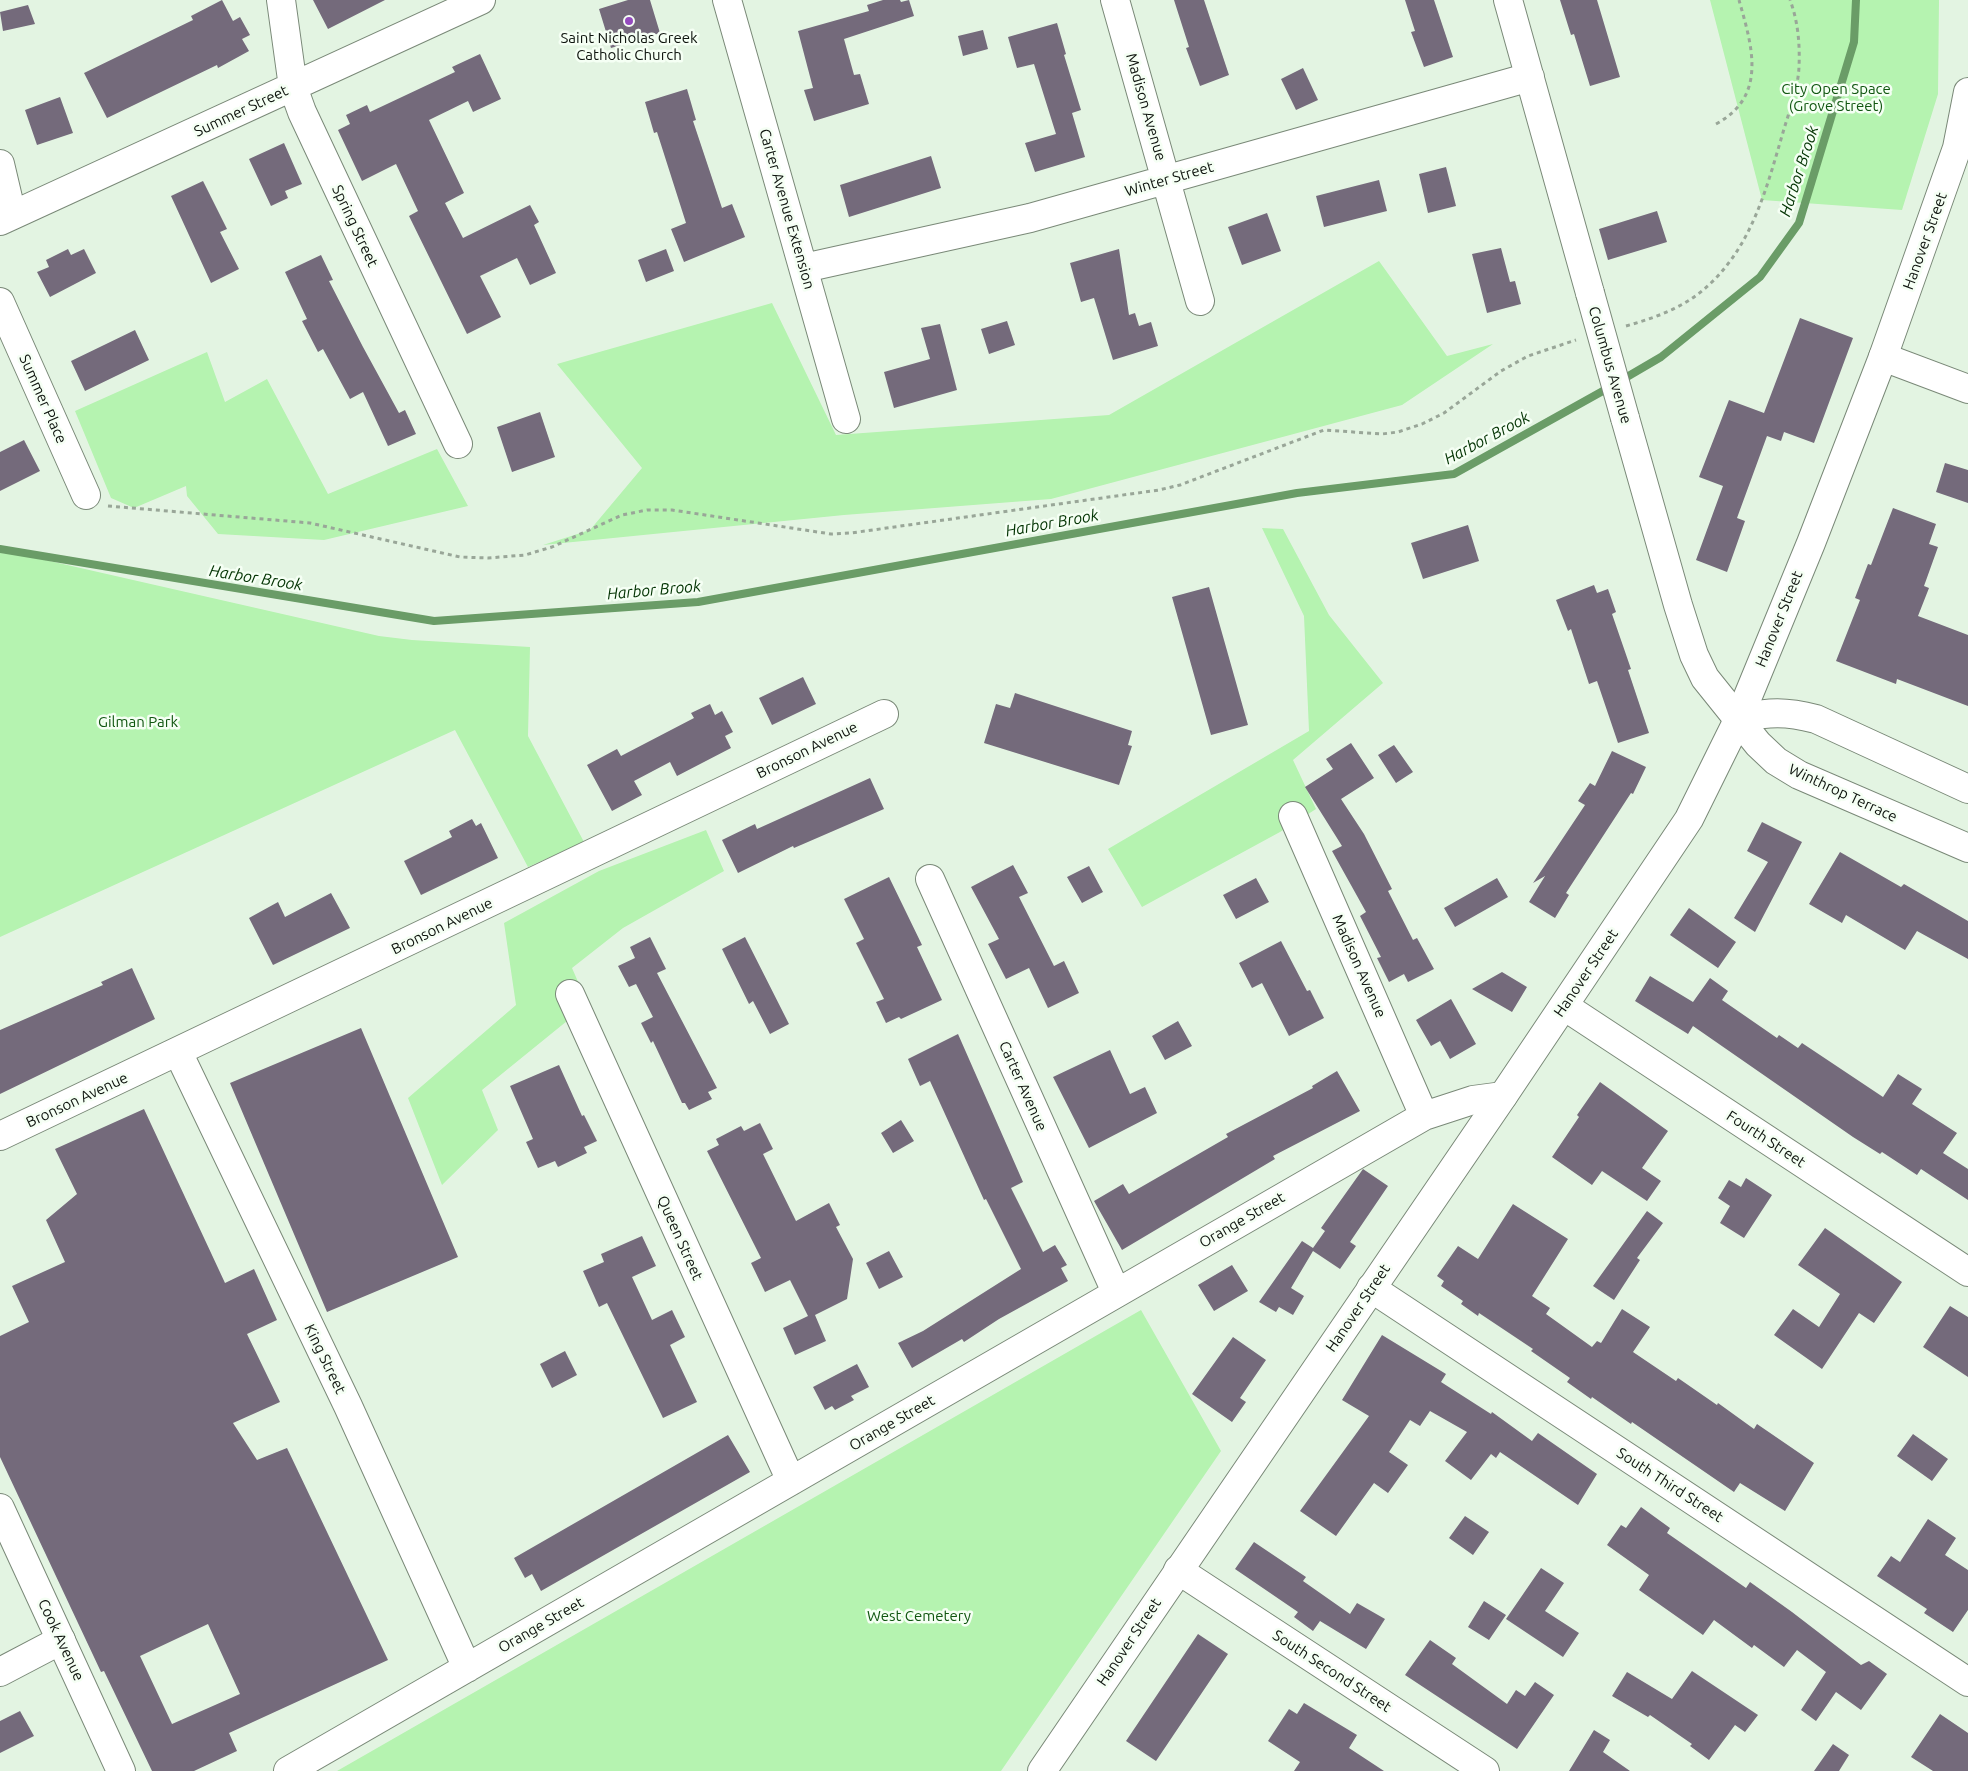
<!DOCTYPE html>
<html>
<head>
<meta charset="utf-8">
<style>
	body { margin:0 }
	canvas { display:block; background:#e3f4e2 }
</style>
</head>
<body>
<canvas width="1968" height="1771"></canvas>
<script>
const ctx = document.querySelector('canvas').getContext('2d');
ctx.lineJoin = 'round';
function fill(path, color) { ctx.fillStyle = color; ctx.fill(path, 'evenodd'); }
function strokePath(path, color, width, dash) { ctx.strokeStyle = color; ctx.lineWidth = width; ctx.lineCap = dash ? 'butt' : 'round'; ctx.setLineDash(dash || []); ctx.stroke(path); }
function drawText(font, color, halo, rows, align = 'center') {
  ctx.font = font + ' Ubuntu,sans-serif'; ctx.lineWidth = 5; ctx.setLineDash([]); ctx.textBaseline = 'middle'; ctx.strokeStyle = halo; ctx.fillStyle = color; for (const [text, x, y, turn = 0] of rows) {
    ctx.save(); ctx.translate(x, y); ctx.rotate((+turn || 0) * Math.PI / 180); ctx.textAlign = isNaN(turn) ? turn : align; if (halo) ctx.strokeText(text, 0, 0); ctx.fillText(text, 0, 0); ctx.restore();
  }
}
fill(new Path2D(`
	M 1710,0 L 1939,0 L 1938,94 L 1902,210 L 1762,200 Z
	M 1379,261 L 1447,356 L 1493,344 L 1402,405 L 1051,499 L 844,515 L 543,545 L 590,530 L 642,468 L 557,364 L 772,303 L 836,435 L 1109,415 Z
	M 207,352 L 225,402 L 267,379 L 328,494 L 437,449 L 468,506 L 324,540 L 218,534 L 187,496 L 186,486 L 134,508 L 111,498 L 75,411 Z
	M 1262,528 L 1283,529 L 1329,615 L 1383,683 L 1293,760 L 1316,809 L 1280,832 L 1142,907 L 1108,849 L 1309,731 L 1304,616 Z
	M 0,553 L 19,554 L 379,636 L 412,640 L 530,647 L 528,736 L 584,842 L 528,867 L 455,730 L 0,937 Z
	M 706,830 L 724,871 L 623,928 L 572,968 L 579,984 L 570,994 L 567,1021 L 482,1090 L 498,1130 L 442,1185 L 408,1098 L 516,1005 L 504,923 L 599,871 Z
	M 1141,1310 L 1221,1451 L 1001,1771 L 337,1771 Z`), '#b5f3b0');
strokePath(new Path2D(`
	M 1620,381 L 1661,357 L 1760,277 L 1799,223 L 1854,42 L 1856,0
	M 0,549 L 434,621 L 698,602 L 1297,493 L 1454,474 L 1610,387`), '#6a9c67', 8);
fill(new Path2D(`
	M 222,0 L 233,21 L 240,17 L 250,35 L 242,39 L 249,51 L 218,68 L 217,65 L 107,118 L 84,73 L 193,20 L 191,16 Z
	M 313,0 L 385,0 L 328,29 Z
	M 628,0 L 650,0 L 660,33 L 611,48 L 599,9 Z
	M 883,0 L 900,0 L 901,2 L 909,0 L 914,16 L 844,39 L 854,75 L 860,74 L 869,104 L 814,121 L 804,90 L 813,88 L 798,31 L 869,11 L 867,5 Z
	M 1174,0 L 1204,0 L 1229,75 L 1200,86 L 1186,48 L 1189,47 Z
	M 1405,0 L 1434,0 L 1453,57 L 1424,67 L 1411,32 L 1415,31 Z
	M 1560,0 L 1597,0 L 1620,77 L 1590,86 L 1574,34 L 1571,35 Z
	M 28,5 L 35,24 L 3,31 L 0,12 Z
	M 1057,23 L 1066,54 L 1064,55 L 1081,110 L 1072,113 L 1085,157 L 1035,172 L 1025,143 L 1056,134 L 1034,64 L 1017,68 L 1008,37 Z
	M 983,30 L 988,49 L 963,56 L 958,36 Z
	M 480,54 L 501,99 L 473,112 L 468,101 L 429,120 L 464,193 L 445,203 L 463,238 L 530,205 L 539,222 L 534,225 L 556,273 L 530,285 L 517,258 L 480,276 L 501,317 L 467,334 L 409,216 L 418,211 L 396,164 L 362,181 L 338,130 L 350,124 L 346,115 L 367,105 L 370,112 L 455,72 L 452,67 Z
	M 1303,68 L 1318,100 L 1296,110 L 1281,79 Z
	M 687,89 L 696,120 L 693,121 L 722,208 L 732,204 L 745,237 L 684,262 L 671,229 L 686,223 L 657,132 L 654,133 L 645,102 Z
	M 60,97 L 73,133 L 37,145 L 25,110 Z
	M 284,143 L 302,184 L 285,191 L 288,198 L 271,206 L 249,159 Z
	M 931,156 L 941,188 L 849,217 L 840,185 Z
	M 1446,167 L 1456,206 L 1428,213 L 1419,174 Z
	M 1379,180 L 1387,211 L 1324,227 L 1316,196 Z
	M 203,181 L 227,229 L 220,232 L 239,269 L 211,283 L 171,196 Z
	M 1657,211 L 1667,242 L 1608,260 L 1599,229 Z
	M 1267,213 L 1281,251 L 1242,265 L 1228,227 Z
	M 1501,248 L 1510,282 L 1515,281 L 1521,304 L 1487,313 L 1472,254 Z
	M 68,249 L 71,255 L 84,249 L 96,273 L 50,297 L 37,272 L 49,267 L 46,260 Z
	M 666,249 L 674,271 L 646,282 L 638,260 Z
	M 1119,249 L 1129,315 L 1135,313 L 1139,326 L 1151,322 L 1158,346 L 1113,360 L 1094,298 L 1081,302 L 1070,263 Z
	M 321,255 L 333,280 L 329,281 L 363,347 L 399,413 L 405,410 L 416,434 L 388,446 L 363,392 L 350,399 L 323,349 L 318,352 L 302,321 L 307,319 L 285,272 Z
	M 1800,318 L 1853,338 L 1814,443 L 1784,432 L 1781,441 L 1767,436 L 1737,518 L 1745,521 L 1727,572 L 1696,560 L 1723,486 L 1699,477 L 1729,400 L 1764,413 Z
	M 1007,321 L 1015,345 L 989,354 L 981,329 Z
	M 940,324 L 957,390 L 894,408 L 884,372 L 930,359 L 921,328 Z
	M 135,330 L 149,360 L 85,391 L 71,361 Z
	M 540,412 L 555,457 L 512,472 L 497,427 Z
	M 24,440 L 40,471 L 0,491 L 0,452 Z
	M 1945,463 L 1968,470 L 1968,503 L 1936,492 Z
	M 1893,508 L 1936,524 L 1929,544 L 1938,547 L 1924,586 L 1929,588 L 1918,616 L 1968,635 L 1968,706 L 1897,679 L 1896,684 L 1836,661 L 1860,600 L 1855,598 L 1868,564 L 1871,565 Z
	M 1468,525 L 1479,561 L 1423,579 L 1411,543 Z
	M 1594,585 L 1597,593 L 1608,589 L 1616,612 L 1612,614 L 1631,669 L 1628,670 L 1649,733 L 1618,743 L 1597,681 L 1589,684 L 1571,629 L 1568,631 L 1556,600 Z
	M 1209,587 L 1248,725 L 1211,735 L 1172,597 Z
	M 803,677 L 816,704 L 772,725 L 759,698 Z
	M 1015,693 L 1132,731 L 1128,745 L 1132,746 L 1119,785 L 984,743 L 996,704 L 1010,708 Z
	M 710,704 L 715,715 L 722,711 L 733,732 L 725,736 L 731,748 L 677,776 L 670,762 L 634,781 L 642,795 L 612,811 L 587,765 L 617,749 L 621,756 L 694,718 L 691,713 Z
	M 1351,743 L 1374,778 L 1341,799 L 1364,834 L 1392,889 L 1388,891 L 1413,940 L 1417,938 L 1434,969 L 1408,982 L 1404,974 L 1389,982 L 1377,958 L 1381,957 L 1360,916 L 1366,912 L 1332,851 L 1342,846 L 1305,787 L 1333,769 L 1326,759 Z
	M 1394,745 L 1413,772 L 1396,783 L 1378,755 Z
	M 1612,751 L 1646,767 L 1633,794 L 1631,793 L 1566,893 L 1569,895 L 1555,918 L 1529,902 L 1545,876 L 1533,883 L 1585,805 L 1578,801 L 1590,783 L 1595,786 Z
	M 870,778 L 884,809 L 794,848 L 793,846 L 738,873 L 722,840 L 755,824 L 757,829 Z
	M 472,819 L 476,826 L 481,823 L 498,858 L 421,895 L 404,861 L 452,837 L 449,831 Z
	M 1762,822 L 1802,842 L 1755,932 L 1734,918 L 1768,862 L 1747,851 Z
	M 1840,852 L 1901,887 L 1904,884 L 1968,921 L 1968,959 L 1917,931 L 1905,950 L 1846,915 L 1842,923 L 1809,904 Z
	M 1013,865 L 1028,893 L 1019,897 L 1054,966 L 1064,961 L 1079,993 L 1048,1008 L 1029,968 L 1006,979 L 988,944 L 999,939 L 971,887 Z
	M 1089,866 L 1103,892 L 1082,903 L 1067,877 Z
	M 889,877 L 922,945 L 917,947 L 942,1000 L 901,1019 L 899,1017 L 886,1023 L 876,1002 L 884,999 L 856,943 L 864,939 L 844,899 Z
	M 1256,878 L 1269,902 L 1236,919 L 1223,895 Z
	M 1497,878 L 1508,897 L 1455,927 L 1444,908 Z
	M 331,893 L 350,928 L 273,965 L 249,918 L 278,902 L 285,917 Z
	M 1689,908 L 1736,942 L 1718,968 L 1670,935 Z
	M 650,937 L 666,969 L 657,973 L 717,1088 L 708,1092 L 712,1099 L 689,1110 L 685,1103 L 682,1103 L 653,1041 L 651,1043 L 641,1023 L 653,1017 L 636,984 L 629,987 L 618,966 L 635,958 L 630,947 Z
	M 745,937 L 789,1024 L 770,1034 L 753,1001 L 749,1004 L 722,949 Z
	M 1281,941 L 1307,991 L 1310,990 L 1324,1018 L 1289,1036 L 1262,983 L 1252,988 L 1239,963 Z
	M 132,968 L 155,1019 L 0,1094 L 0,1030 L 103,985 L 101,982 Z
	M 1502,972 L 1527,987 L 1512,1012 L 1472,989 Z
	M 1650,976 L 1693,1002 L 1710,978 L 1728,991 L 1722,1000 L 1777,1038 L 1779,1035 L 1798,1048 L 1802,1043 L 1883,1097 L 1898,1074 L 1922,1089 L 1912,1104 L 1957,1133 L 1943,1153 L 1968,1169 L 1968,1200 L 1921,1169 L 1917,1175 L 1882,1152 L 1880,1154 L 1853,1137 L 1693,1026 L 1688,1034 L 1635,1001 Z
	M 1451,999 L 1476,1044 L 1450,1059 L 1440,1041 L 1431,1046 L 1416,1020 Z
	M 1178,1021 L 1192,1046 L 1165,1060 L 1152,1036 Z
	M 361,1028 L 458,1257 L 327,1312 L 230,1083 Z
	M 958,1034 L 1023,1182 L 1011,1188 L 1043,1252 L 1055,1245 L 1067,1265 L 1061,1268 L 1068,1281 L 999,1319 L 964,1342 L 962,1339 L 912,1368 L 898,1343 L 923,1331 L 1021,1269 L 986,1199 L 984,1200 L 930,1081 L 920,1086 L 908,1059 Z
	M 1110,1050 L 1130,1094 L 1145,1087 L 1157,1113 L 1089,1148 L 1053,1077 Z
	M 559,1065 L 582,1116 L 584,1115 L 597,1141 L 584,1147 L 587,1153 L 558,1167 L 555,1161 L 538,1168 L 526,1142 L 533,1139 L 510,1086 Z
	M 1337,1071 L 1360,1111 L 1273,1156 L 1275,1159 L 1122,1250 L 1094,1201 L 1123,1184 L 1129,1194 L 1228,1137 L 1226,1134 L 1313,1088 L 1312,1086 Z
	M 1600,1082 L 1668,1131 L 1642,1168 L 1661,1181 L 1647,1201 L 1602,1171 L 1592,1185 L 1552,1157 L 1579,1117 L 1577,1115 Z
	M 144,1109 L 225,1283 L 254,1269 L 277,1320 L 247,1334 L 280,1402 L 233,1423 L 257,1460 L 287,1448 L 388,1660 L 229,1733 L 237,1751 L 194,1771 L 152,1771 L 104,1671 L 101,1672 L 0,1457 L 0,1336 L 29,1322 L 12,1286 L 65,1262 L 46,1220 L 77,1194 L 55,1149 ZM 208,1624 L 240,1694 L 172,1724 L 140,1656 Z
	M 901,1120 L 914,1141 L 893,1153 L 881,1133 Z
	M 760,1123 L 773,1149 L 763,1154 L 796,1221 L 829,1203 L 840,1225 L 836,1227 L 853,1259 L 847,1299 L 815,1315 L 826,1341 L 795,1355 L 783,1328 L 808,1316 L 790,1280 L 765,1292 L 751,1263 L 761,1258 L 707,1151 L 719,1145 L 716,1139 L 741,1126 L 744,1131 Z
	M 1363,1169 L 1388,1186 L 1350,1242 L 1356,1246 L 1340,1269 L 1313,1251 L 1291,1288 L 1304,1296 L 1293,1315 L 1279,1307 L 1276,1312 L 1259,1302 L 1302,1241 L 1313,1248 L 1325,1231 L 1321,1228 Z
	M 1746,1178 L 1772,1195 L 1744,1238 L 1720,1223 L 1730,1206 L 1718,1198 L 1729,1180 L 1741,1187 Z
	M 1513,1204 L 1568,1239 L 1532,1296 L 1550,1308 L 1546,1314 L 1592,1347 L 1597,1341 L 1601,1343 L 1622,1309 L 1650,1327 L 1633,1352 L 1676,1381 L 1678,1378 L 1717,1405 L 1718,1403 L 1754,1429 L 1757,1424 L 1814,1463 L 1785,1511 L 1740,1483 L 1734,1492 L 1632,1422 L 1631,1424 L 1592,1397 L 1591,1399 L 1567,1382 L 1570,1378 L 1531,1351 L 1533,1349 L 1479,1313 L 1478,1316 L 1461,1304 L 1463,1301 L 1441,1286 L 1444,1281 L 1437,1276 L 1458,1246 L 1478,1259 Z
	M 1647,1211 L 1663,1223 L 1637,1258 L 1640,1260 L 1614,1300 L 1593,1286 Z
	M 1825,1228 L 1902,1282 L 1874,1323 L 1859,1313 L 1822,1369 L 1774,1335 L 1793,1309 L 1819,1327 L 1840,1294 L 1798,1265 Z
	M 642,1236 L 656,1266 L 632,1277 L 652,1320 L 672,1310 L 685,1337 L 670,1345 L 697,1402 L 663,1418 L 607,1303 L 599,1307 L 583,1271 L 604,1262 L 601,1254 Z
	M 889,1251 L 903,1277 L 879,1289 L 866,1263 Z
	M 1232,1265 L 1248,1291 L 1214,1311 L 1198,1285 Z
	M 1950,1306 L 1968,1317 L 1968,1377 L 1923,1347 Z
	M 1382,1335 L 1446,1374 L 1441,1382 L 1491,1414 L 1492,1412 L 1532,1441 L 1538,1433 L 1597,1474 L 1578,1505 L 1500,1452 L 1496,1458 L 1491,1454 L 1471,1480 L 1445,1461 L 1467,1432 L 1430,1411 L 1420,1426 L 1410,1420 L 1389,1452 L 1408,1465 L 1388,1493 L 1374,1483 L 1336,1536 L 1300,1511 L 1369,1416 L 1342,1400 Z
	M 1233,1337 L 1266,1360 L 1240,1398 L 1246,1402 L 1232,1422 L 1192,1394 Z
	M 565,1351 L 577,1375 L 552,1388 L 540,1364 Z
	M 857,1364 L 869,1387 L 851,1396 L 854,1400 L 835,1410 L 832,1406 L 825,1410 L 813,1387 Z
	M 1913,1434 L 1948,1459 L 1932,1481 L 1897,1456 Z
	M 728,1435 L 750,1472 L 541,1591 L 532,1574 L 525,1578 L 514,1558 Z
	M 1641,1507 L 1670,1528 L 1667,1533 L 1746,1588 L 1750,1582 L 1792,1612 L 1861,1665 L 1869,1661 L 1887,1674 L 1861,1710 L 1836,1692 L 1816,1721 L 1801,1710 L 1826,1672 L 1797,1650 L 1784,1667 L 1754,1645 L 1752,1648 L 1714,1620 L 1703,1635 L 1639,1590 L 1649,1575 L 1607,1545 L 1621,1525 L 1626,1528 Z
	M 1465,1516 L 1489,1532 L 1473,1555 L 1449,1538 Z
	M 1928,1519 L 1956,1538 L 1945,1555 L 1968,1570 L 1968,1610 L 1953,1632 L 1924,1613 L 1927,1609 L 1877,1576 L 1891,1556 L 1900,1562 Z
	M 1254,1542 L 1306,1577 L 1303,1581 L 1350,1614 L 1357,1603 L 1385,1619 L 1366,1649 L 1320,1621 L 1313,1631 L 1294,1617 L 1298,1612 L 1235,1569 Z
	M 1541,1568 L 1564,1583 L 1545,1611 L 1579,1633 L 1563,1657 L 1506,1619 Z
	M 1484,1601 L 1506,1615 L 1489,1640 L 1468,1627 Z
	M 1198,1634 L 1228,1654 L 1156,1761 L 1126,1741 Z
	M 1430,1640 L 1456,1658 L 1452,1664 L 1507,1704 L 1516,1690 L 1525,1696 L 1535,1682 L 1554,1695 L 1517,1749 L 1405,1675 Z
	M 1692,1671 L 1758,1715 L 1745,1732 L 1735,1725 L 1709,1760 L 1690,1746 L 1692,1744 L 1650,1715 L 1648,1717 L 1612,1696 L 1627,1672 L 1672,1699 Z
	M 1304,1703 L 1357,1735 L 1349,1748 L 1384,1771 L 1294,1771 L 1300,1762 L 1268,1741 L 1289,1709 L 1297,1714 Z
	M 20,1711 L 34,1736 L 0,1753 L 0,1721 Z
	M 1940,1714 L 1968,1733 L 1968,1771 L 1933,1771 L 1911,1757 Z
	M 1594,1730 L 1610,1740 L 1603,1752 L 1630,1771 L 1569,1771 Z
	M 1833,1744 L 1849,1755 L 1839,1771 L 1814,1771 Z`), '#746a7b');
const minor = new Path2D(`
	M 281,0 L 293,87 L 302,112 L 458,444
	M 727,0 L 846,419
	M 1115,0 L 1200,301
	M 1508,0 L 1590,293
	M 0,164 L 12,215
	M 0,221 L 481,0
	M 804,268 L 1030,218 L 1530,77
	M 0,302 L 86,495
	M 1883,357 L 1968,389
	M 1625,418 L 1678,605 L 1694,655 L 1705,678 L 1758,744 L 1776,761 L 1799,775 L 1968,848
	M 1739,718 C 1770,712 1785,711 1816,719 L 1968,789
	M 1293,816 L 1424,1116
	M 930,879 L 1116,1292
	M 570,994 L 791,1481
	M 1564,1006 L 1968,1272
	M 178,1052 L 348,1406 L 467,1668
	M 0,1136 L 884,714
	M 1371,1288 L 1968,1682
	M 1178,1570 L 1485,1771
	M 0,1672 L 61,1640
	M 288,1771 L 1424,1116 L 1473,1100 L 1503,1096`);
const major = new Path2D(`
	M 0,1508 L 121,1771
	M 1042,1771 L 1503,1096 L 1689,819 L 1739,718 L 1811,543 L 1883,357 L 1957,148 L 1968,92`);
strokePath(minor, '#7a8978', 30);
strokePath(major, '#7a8978', 30);
strokePath(new Path2D(`
	M 1716,124 C 1768,96 1752,46 1739,0
	M 1626,326 C 1658,317 1688,306 1712,282 C 1754,241 1768,183 1784,129 C 1790,109 1798,88 1799,67 C 1800,44 1798,21 1790,0
	M 108,506 L 310,523 L 460,557 L 488,558 L 525,555 L 552,547 L 622,515 L 647,510 L 672,510 L 831,534 L 851,533 L 1159,490 L 1180,485 L 1324,430 L 1382,434 L 1398,432 L 1422,424 L 1444,413 L 1501,371 L 1528,356 L 1576,340`), '#99a698', 3, [4, 4]);
strokePath(minor, '#fff', 28);
strokePath(major, '#fff', 28);
const minorBridge = new Path2D(`
	M 1590,293 L 1625,418`);
strokePath(minorBridge, '#7a8978', 30, []);
strokePath(minorBridge, '#fff', 28);
for (const [x, y, r, color] of [
	[629,21,5,"#944bbe"]
]) { const dot = new Path2D(); dot.arc(x, y, r, 0, 2 * Math.PI); ctx.fillStyle = color; ctx.fill(dot); strokePath(dot, '#f5fff4', 2); }
drawText('15px', '#0e140e', '#f5fff4', [
	["Saint Nicholas Greek",629,38],
	["Catholic Church",629,55]
]);
drawText('15px', '#105610', '#f5fff4', [
	["City Open Space",1836,89],
	["(Grove Street)",1836,106],
	["Gilman Park",138,722],
	["West Cemetery",919,1616]
]);
drawText('15px', '#0e140e', '#f5fff4', [
	["Madison Avenue",1146,107,74],
	["Summer Street",241,111,-25],
	["Winter Street",1169,179,-16],
	["Carter Avenue Extension",787,209,74],
	["Spring Street",355,226,65],
	["Hanover Street",1925,241,-70],
	["Columbus Avenue",1610,365,74],
	["Summer Place",43,399,66],
	["Hanover Street",1779,619,-68],
	["Bronson Avenue",807,750,-26],
	["Winthrop Terrace",1843,793,25],
	["Bronson Avenue",442,926,-26],
	["Madison Avenue",1359,966,66],
	["Hanover Street",1586,973,-56],
	["Carter Avenue",1023,1086,66],
	["Bronson Avenue",77,1100,-25],
	["Fourth Street",1766,1139,33],
	["Orange Street",1242,1220,-30],
	["Queen Street",680,1238,66],
	["Hanover Street",1358,1308,-56],
	["King Street",325,1359,64],
	["Orange Street",892,1423,-30],
	["South Third Street",1670,1485,33],
	["Orange Street",541,1625,-30],
	["Cook Avenue",61,1640,65],
	["Hanover Street",1129,1642,-56],
	["South Second Street",1332,1671,33]
]);
drawText('italic 16px', '#033403', '#f5fff4', [
	["Harbor Brook",1799,171,-72],
	["Harbor Brook",1487,438,-28],
	["Harbor Brook",1052,523,-10],
	["Harbor Brook",256,578,9],
	["Harbor Brook",654,590,-5]
]);
</script>
</body>
</html>
